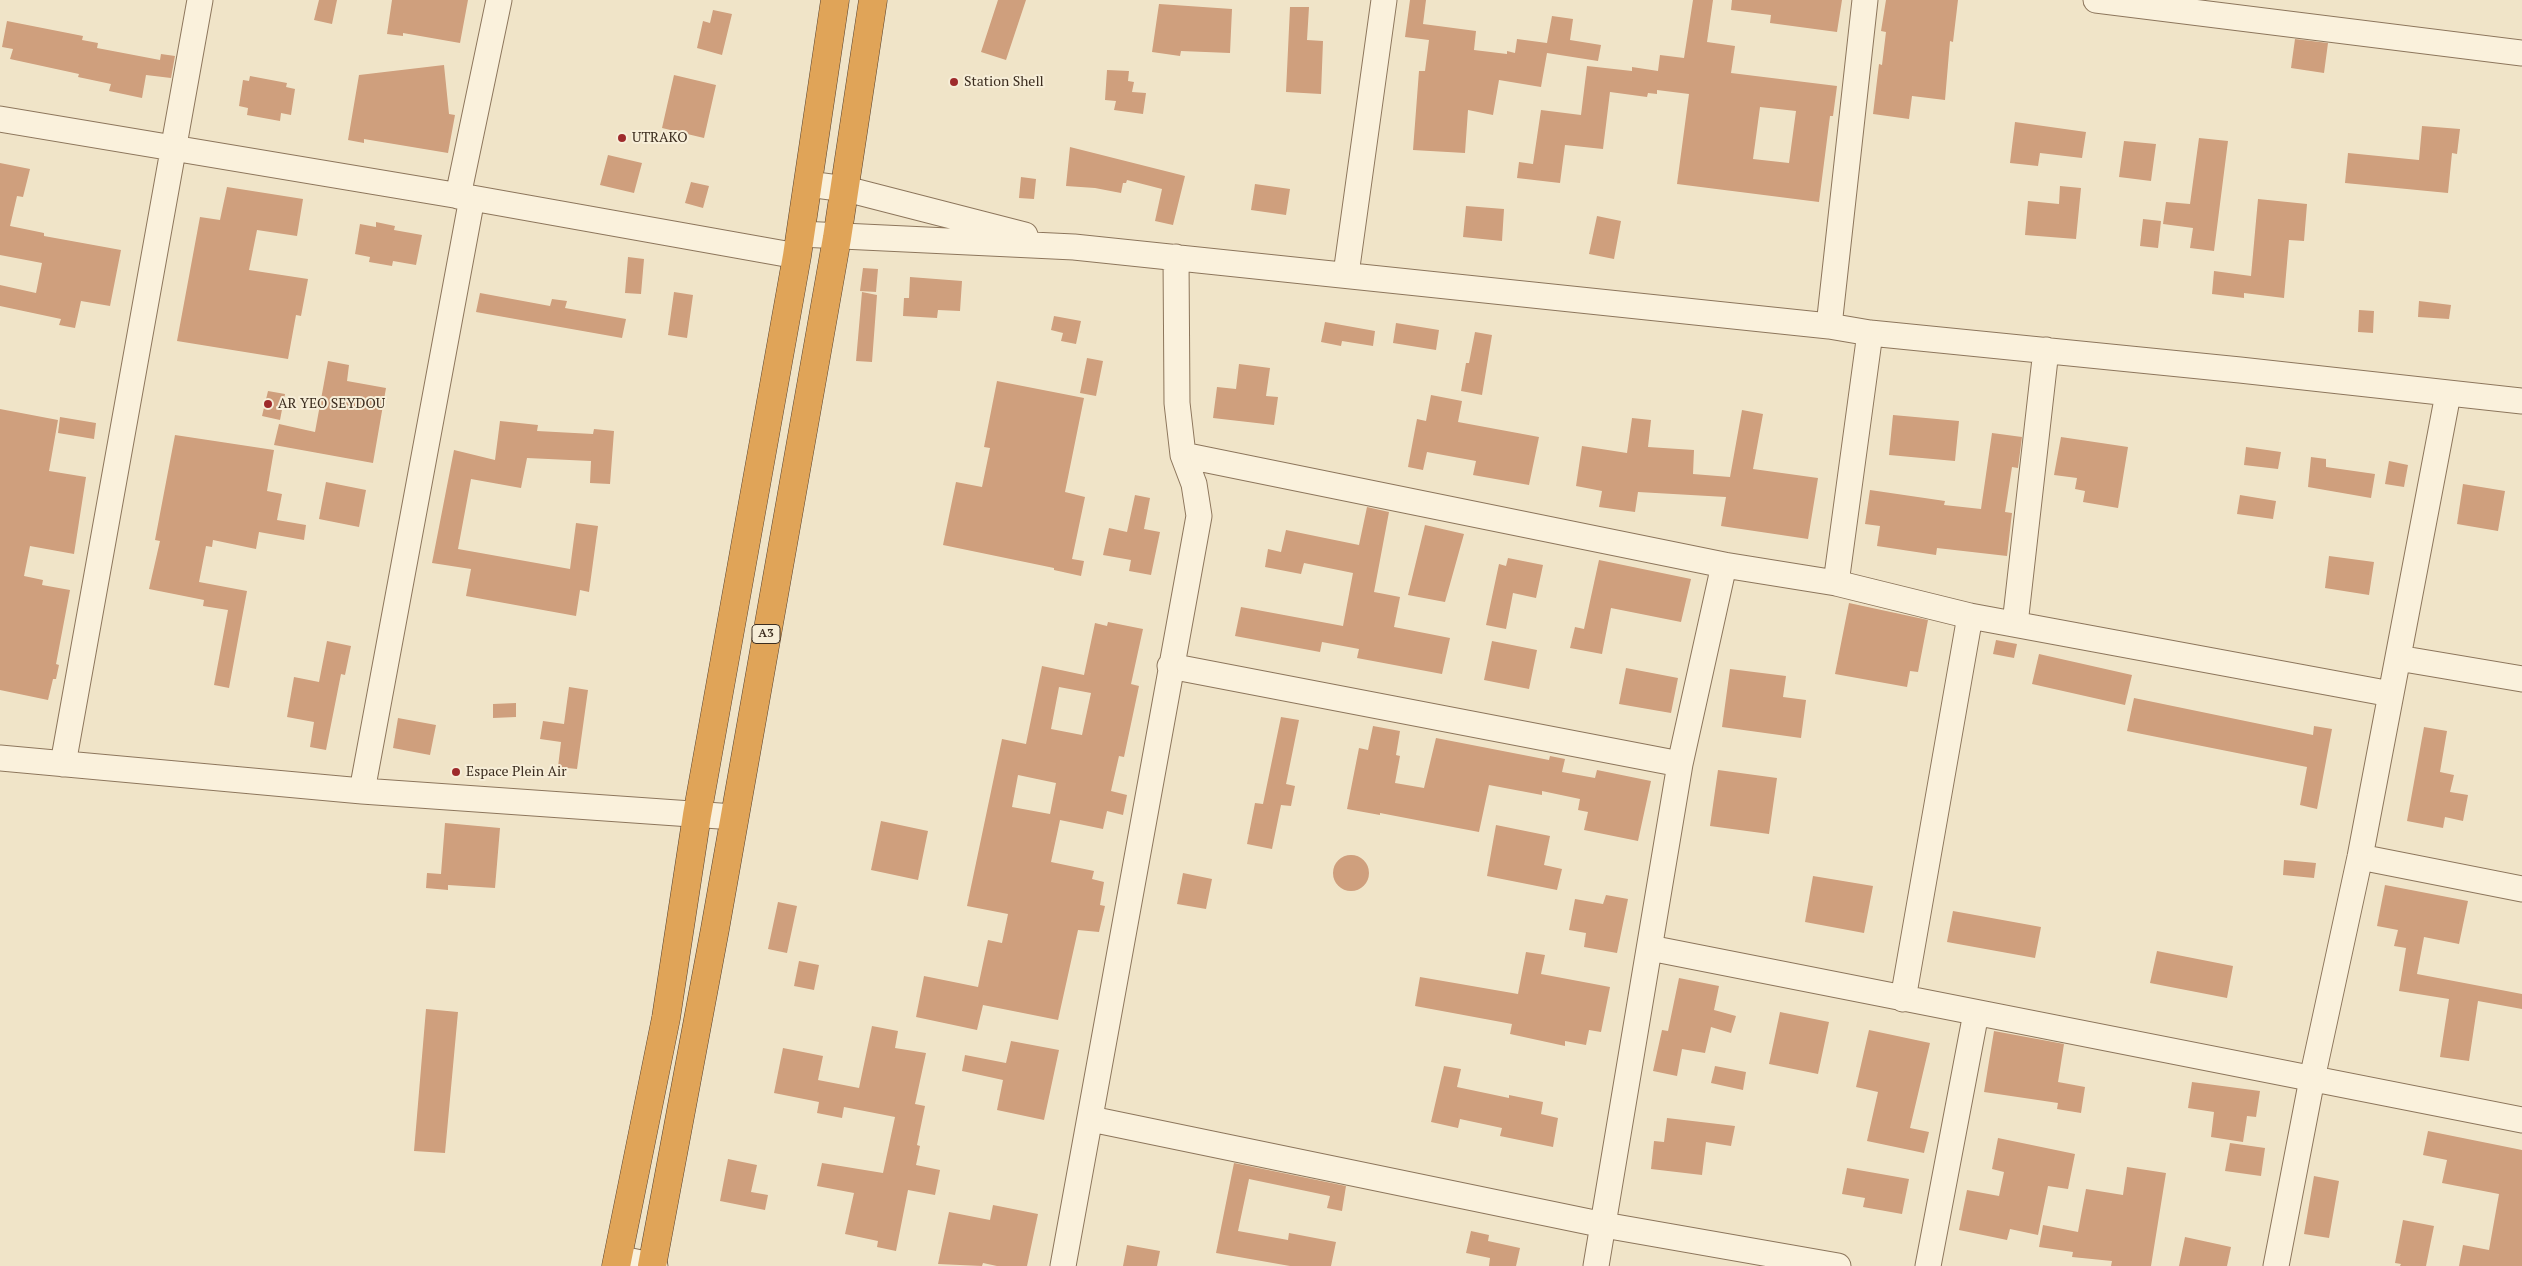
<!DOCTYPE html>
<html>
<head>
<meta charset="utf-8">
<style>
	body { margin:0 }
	canvas { display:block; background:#f0e4c8 }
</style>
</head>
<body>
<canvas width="2522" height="1266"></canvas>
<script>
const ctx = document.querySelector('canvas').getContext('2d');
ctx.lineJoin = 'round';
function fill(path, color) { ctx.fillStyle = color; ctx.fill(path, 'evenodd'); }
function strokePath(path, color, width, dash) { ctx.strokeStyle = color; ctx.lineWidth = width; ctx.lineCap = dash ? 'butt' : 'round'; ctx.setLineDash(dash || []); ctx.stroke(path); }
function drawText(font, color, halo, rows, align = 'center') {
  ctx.font = font + ' "PT Serif",serif'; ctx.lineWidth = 4; ctx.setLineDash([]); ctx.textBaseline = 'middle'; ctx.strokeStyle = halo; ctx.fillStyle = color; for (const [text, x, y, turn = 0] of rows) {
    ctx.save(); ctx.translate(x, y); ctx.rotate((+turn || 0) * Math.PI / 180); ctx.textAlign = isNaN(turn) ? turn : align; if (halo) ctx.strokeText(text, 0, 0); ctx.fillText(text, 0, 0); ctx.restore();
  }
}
fill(new Path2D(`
	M 319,0 L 337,0 L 332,24 L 314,20 Z
	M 392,0 L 468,0 L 460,43 L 403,33 L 403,36 L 387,34 Z
	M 998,0 L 1026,0 L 1006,60 L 981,52 Z
	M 1410,0 L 1426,0 L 1423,24 L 1476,31 L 1474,50 L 1507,54 L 1507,51 L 1515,53 L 1517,39 L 1547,43 L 1552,16 L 1573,19 L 1570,40 L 1601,45 L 1598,61 L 1547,53 L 1541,87 L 1499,80 L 1493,115 L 1468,110 L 1465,153 L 1413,150 L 1419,71 L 1425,71 L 1429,40 L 1405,37 Z
	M 1693,0 L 1713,0 L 1707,42 L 1735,46 L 1731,73 L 1837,86 L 1833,116 L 1830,116 L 1819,202 L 1677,184 L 1689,94 L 1657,90 L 1657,94 L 1648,93 L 1647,97 L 1610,92 L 1603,149 L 1565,145 L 1560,183 L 1517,178 L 1519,162 L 1533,164 L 1541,110 L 1581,115 L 1587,66 L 1632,71 L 1632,67 L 1658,71 L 1660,55 L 1684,58 ZM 1760,107 L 1796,111 L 1789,163 L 1753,159 Z
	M 1732,0 L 1842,0 L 1837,32 L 1770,23 L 1771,15 L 1731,10 Z
	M 1886,0 L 1958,0 L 1953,42 L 1950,41 L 1945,100 L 1912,96 L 1909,119 L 1873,114 L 1879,64 L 1882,65 L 1886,32 L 1881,31 Z
	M 1159,4 L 1232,9 L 1230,53 L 1181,51 L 1180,56 L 1152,52 Z
	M 1290,7 L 1309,7 L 1307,40 L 1323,41 L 1321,94 L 1286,92 Z
	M 713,10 L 732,14 L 722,55 L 697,48 L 703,21 L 710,23 Z
	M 7,21 L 83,36 L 82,40 L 98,43 L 97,48 L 160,60 L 161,54 L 175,56 L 171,78 L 146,75 L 142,98 L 109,91 L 111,84 L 78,77 L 79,74 L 10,59 L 13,49 L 2,47 Z
	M 2295,39 L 2328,43 L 2324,73 L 2291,68 Z
	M 444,65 L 449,114 L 455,115 L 448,153 L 364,139 L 364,143 L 348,140 L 359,75 Z
	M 1107,70 L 1129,71 L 1128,81 L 1134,82 L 1132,92 L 1146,93 L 1143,114 L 1114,110 L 1116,101 L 1105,100 Z
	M 674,75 L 716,85 L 704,138 L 662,128 Z
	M 250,76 L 287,83 L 286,87 L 295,89 L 291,115 L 281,113 L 280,121 L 247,115 L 248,108 L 239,106 L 243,80 L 249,81 Z
	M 2015,122 L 2086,132 L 2082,158 L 2040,153 L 2038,166 L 2010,163 Z
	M 2422,126 L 2460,129 L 2457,154 L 2452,153 L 2448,193 L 2345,183 L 2348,153 L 2419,160 Z
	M 2199,138 L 2228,141 L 2214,251 L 2190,248 L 2193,228 L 2163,224 L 2166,202 L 2190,204 Z
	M 2124,141 L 2156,144 L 2151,181 L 2119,177 Z
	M 1070,147 L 1185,176 L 1173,225 L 1155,221 L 1162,189 L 1127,180 L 1126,183 L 1123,183 L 1121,193 L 1095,188 L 1066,186 Z
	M 608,155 L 642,163 L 634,193 L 600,185 Z
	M 0,163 L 30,169 L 23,197 L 17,196 L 10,226 L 44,233 L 44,236 L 121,250 L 110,306 L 81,301 L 75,328 L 59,325 L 61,319 L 0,306 L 0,285 L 36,293 L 42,263 L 0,255 Z
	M 1021,177 L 1036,179 L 1034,199 L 1019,198 Z
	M 691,182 L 709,186 L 703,208 L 685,203 Z
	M 1255,184 L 1290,189 L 1286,215 L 1251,210 Z
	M 2060,186 L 2081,188 L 2076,239 L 2025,235 L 2028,201 L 2059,204 Z
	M 227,187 L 303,199 L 297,236 L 257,230 L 249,270 L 308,279 L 301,316 L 296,315 L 288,359 L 177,341 L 200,217 L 220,220 Z
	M 2258,199 L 2307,204 L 2304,241 L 2289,240 L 2284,298 L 2244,293 L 2244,298 L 2212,294 L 2214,271 L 2251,276 Z
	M 1466,206 L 1504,209 L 1502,241 L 1463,237 Z
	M 1597,216 L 1621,221 L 1614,259 L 1589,254 Z
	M 2143,219 L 2161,221 L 2158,248 L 2140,246 Z
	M 376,222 L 395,226 L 394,230 L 422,235 L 416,265 L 393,261 L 392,266 L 369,262 L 370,257 L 355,254 L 360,224 L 376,227 Z
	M 628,257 L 644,259 L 641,294 L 625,293 Z
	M 863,268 L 878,269 L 876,292 L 860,291 Z
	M 910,277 L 962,281 L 960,311 L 938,310 L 937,318 L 903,316 L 904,298 L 909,298 Z
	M 674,292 L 693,295 L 687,338 L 668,335 Z
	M 862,292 L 877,295 L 872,362 L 856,361 Z
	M 480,293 L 550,306 L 552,299 L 567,301 L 565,308 L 626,319 L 622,338 L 476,312 Z
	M 2419,301 L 2451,305 L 2449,319 L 2418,317 Z
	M 2359,310 L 2374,311 L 2373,333 L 2358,332 Z
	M 1054,316 L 1081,321 L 1076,344 L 1061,341 L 1063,333 L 1051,330 Z
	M 1325,322 L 1375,331 L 1373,346 L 1342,341 L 1341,346 L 1321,342 Z
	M 1396,323 L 1439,330 L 1436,350 L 1393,343 Z
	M 1475,332 L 1492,335 L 1482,395 L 1461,391 L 1466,363 L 1469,363 Z
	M 1087,358 L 1103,361 L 1096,396 L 1080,393 Z
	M 328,361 L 349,365 L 347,381 L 386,388 L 373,463 L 274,445 L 279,424 L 315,432 Z
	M 1239,364 L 1270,368 L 1266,396 L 1278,397 L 1274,425 L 1213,418 L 1217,387 L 1236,389 Z
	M 997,381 L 1084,398 L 1065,492 L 1085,497 L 1072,559 L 1084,561 L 1081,576 L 1054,570 L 1054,568 L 943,545 L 956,482 L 982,487 L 990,448 L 984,447 Z
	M 268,391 L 285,394 L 280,420 L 262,416 Z
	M 1431,395 L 1462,401 L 1458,422 L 1539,437 L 1529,485 L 1473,475 L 1476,461 L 1427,452 L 1423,470 L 1408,467 L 1417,419 L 1426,421 Z
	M 0,409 L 58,420 L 49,471 L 86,477 L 74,554 L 30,546 L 24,576 L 43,580 L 42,585 L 70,590 L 56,664 L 59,665 L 56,679 L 53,679 L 48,700 L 0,690 Z
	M 1742,410 L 1763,414 L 1753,469 L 1818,478 L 1808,539 L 1721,526 L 1726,497 L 1638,492 L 1635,512 L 1599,507 L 1602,491 L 1576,486 L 1582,446 L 1627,453 L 1632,418 L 1651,420 L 1648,447 L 1694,450 L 1693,474 L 1730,477 Z
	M 1893,415 L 1959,421 L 1955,461 L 1889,455 Z
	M 60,417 L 96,423 L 94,439 L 58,433 Z
	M 500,421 L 538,425 L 537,431 L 593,434 L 594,429 L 614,431 L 610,484 L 590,483 L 591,461 L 527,458 L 521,488 L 471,479 L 458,549 L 570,569 L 576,523 L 598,526 L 589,592 L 580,590 L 576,616 L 466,596 L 471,569 L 432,563 L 454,450 L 495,460 Z
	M 1992,433 L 2022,437 L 2018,468 L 2012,467 L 2005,512 L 2012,513 L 2007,556 L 1937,548 L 1936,555 L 1877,546 L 1880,526 L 1865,524 L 1870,490 L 1945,501 L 1944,505 L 1981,509 Z
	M 175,435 L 274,450 L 267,491 L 282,494 L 277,520 L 306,525 L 304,540 L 259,532 L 256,549 L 213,540 L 212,547 L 206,546 L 199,582 L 247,591 L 229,688 L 214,685 L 228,610 L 203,606 L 204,600 L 149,589 L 160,541 L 155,540 Z
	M 2061,437 L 2128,447 L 2118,508 L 2083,502 L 2085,491 L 2075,489 L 2077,478 L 2054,475 Z
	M 2246,447 L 2281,452 L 2278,469 L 2244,465 Z
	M 2311,457 L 2326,459 L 2326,467 L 2375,474 L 2371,498 L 2308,487 Z
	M 2389,461 L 2408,465 L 2404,487 L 2385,484 Z
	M 326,482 L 366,490 L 359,527 L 319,519 Z
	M 2463,484 L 2505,491 L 2498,531 L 2457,524 Z
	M 1135,495 L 1150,498 L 1144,529 L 1160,532 L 1151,575 L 1129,571 L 1131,560 L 1103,555 L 1109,528 L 1127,532 Z
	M 2240,495 L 2276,501 L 2273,519 L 2237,514 Z
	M 1367,507 L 1389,512 L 1374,592 L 1400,597 L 1394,627 L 1450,638 L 1442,674 L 1357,658 L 1359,649 L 1322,642 L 1320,652 L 1235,636 L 1241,607 L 1343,626 L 1353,573 L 1304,563 L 1301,574 L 1265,567 L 1268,549 L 1281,552 L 1286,530 L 1359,545 Z
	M 1425,525 L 1464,534 L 1445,602 L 1408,595 Z
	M 2329,556 L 2374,562 L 2369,595 L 2325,588 Z
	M 1508,558 L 1543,565 L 1536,598 L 1513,593 L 1506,629 L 1486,625 L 1499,564 L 1506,566 Z
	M 1599,560 L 1691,579 L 1681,622 L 1611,608 L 1602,654 L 1570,648 L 1575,627 L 1584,629 Z
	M 1849,603 L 1928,620 L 1918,672 L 1910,671 L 1907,687 L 1835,674 Z
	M 1108,622 L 1143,629 L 1131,684 L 1139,686 L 1124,757 L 1119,756 L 1111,791 L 1127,795 L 1123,815 L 1107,811 L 1103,829 L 1060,820 L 1051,862 L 1094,871 L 1092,879 L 1104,882 L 1100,905 L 1105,906 L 1099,932 L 1078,930 L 1058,1020 L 983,1005 L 977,1030 L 916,1017 L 924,976 L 978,987 L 988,940 L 1002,943 L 1008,914 L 967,906 L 1002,739 L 1026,744 L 1042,666 L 1084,675 L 1095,623 L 1107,626 ZM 1059,687 L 1091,693 L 1082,735 L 1051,729 ZM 1018,775 L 1056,783 L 1050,814 L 1012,807 Z
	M 1996,640 L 2017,644 L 2014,658 L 1993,654 Z
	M 327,641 L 351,646 L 345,675 L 341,674 L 326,750 L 310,747 L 314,722 L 287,717 L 294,677 L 319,682 Z
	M 1492,641 L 1537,650 L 1529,689 L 1484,680 Z
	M 2039,654 L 2132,675 L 2125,705 L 2032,684 Z
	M 1626,668 L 1678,678 L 1671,713 L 1619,704 Z
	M 1730,669 L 1786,676 L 1783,697 L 1806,700 L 1801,738 L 1722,727 Z
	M 569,687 L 588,690 L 577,769 L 558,767 L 561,742 L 540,739 L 543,721 L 564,724 Z
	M 2134,698 L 2313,735 L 2314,726 L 2332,729 L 2317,809 L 2300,805 L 2307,767 L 2127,731 Z
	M 516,703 L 516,717 L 493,718 L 493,704 Z
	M 1281,717 L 1299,720 L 1286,784 L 1295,786 L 1291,806 L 1281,805 L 1272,849 L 1247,844 L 1255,803 L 1263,804 Z
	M 398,718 L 436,725 L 430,755 L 393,748 Z
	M 1373,726 L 1400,731 L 1396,755 L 1400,756 L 1395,783 L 1424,788 L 1436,738 L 1549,760 L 1550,756 L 1565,759 L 1562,772 L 1595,778 L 1597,770 L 1651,781 L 1638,841 L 1584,830 L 1588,812 L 1578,810 L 1580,799 L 1542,791 L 1542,795 L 1489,785 L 1479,832 L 1380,813 L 1380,815 L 1347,809 L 1359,748 L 1368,750 Z
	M 2424,727 L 2447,731 L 2440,772 L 2454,775 L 2450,792 L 2468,795 L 2463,821 L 2445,817 L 2443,828 L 2407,821 Z
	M 1718,770 L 1777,778 L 1769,834 L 1710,826 Z
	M 881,821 L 928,831 L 918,880 L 871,870 Z
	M 445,823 L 500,828 L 495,888 L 448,885 L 448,890 L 426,888 L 427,873 L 441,874 Z
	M 1496,825 L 1550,836 L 1544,865 L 1562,869 L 1557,890 L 1487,876 Z
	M1333 873a18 18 0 1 1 36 0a18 18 0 1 1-36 0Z
	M 2284,860 L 2316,863 L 2314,878 L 2283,875 Z
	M 1183,873 L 1212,879 L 1206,909 L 1177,904 Z
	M 1813,876 L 1873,886 L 1864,933 L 1805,922 Z
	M 2385,885 L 2468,901 L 2459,944 L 2424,937 L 2417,974 L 2522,994 L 2522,1009 L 2478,1001 L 2469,1061 L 2440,1057 L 2449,999 L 2399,991 L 2406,948 L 2394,946 L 2398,930 L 2377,926 Z
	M 1606,895 L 1628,899 L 1617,953 L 1584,947 L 1586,933 L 1569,930 L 1575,899 L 1603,904 Z
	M 778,902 L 797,906 L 787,953 L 768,949 Z
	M 1953,911 L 2041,927 L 2035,958 L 1947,942 Z
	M 2157,951 L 2233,966 L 2227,998 L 2150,983 Z
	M 1526,952 L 1545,955 L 1541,974 L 1610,987 L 1601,1032 L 1589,1030 L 1586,1045 L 1565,1041 L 1565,1046 L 1510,1034 L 1512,1024 L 1415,1006 L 1420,977 L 1518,994 Z
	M 799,961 L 819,965 L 814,990 L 794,986 Z
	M 1679,978 L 1719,986 L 1714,1010 L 1736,1016 L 1731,1033 L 1711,1027 L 1705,1053 L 1682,1049 L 1677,1076 L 1653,1071 L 1662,1030 L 1668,1031 Z
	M 426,1009 L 458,1012 L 445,1153 L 414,1151 Z
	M 1780,1012 L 1829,1022 L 1818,1074 L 1769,1064 Z
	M 872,1026 L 898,1031 L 895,1048 L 926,1053 L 915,1104 L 925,1106 L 917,1145 L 920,1146 L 916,1165 L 940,1170 L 935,1195 L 908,1190 L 896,1251 L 877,1247 L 878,1241 L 845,1234 L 854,1193 L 817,1186 L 822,1163 L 883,1173 L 895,1117 L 844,1107 L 842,1118 L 817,1113 L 819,1102 L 774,1093 L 783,1048 L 823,1056 L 818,1080 L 859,1088 Z
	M 1869,1030 L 1930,1043 L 1910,1128 L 1929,1132 L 1924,1153 L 1867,1141 L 1878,1092 L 1856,1087 Z
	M 1994,1031 L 2064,1044 L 2058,1082 L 2085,1087 L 2081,1113 L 2057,1109 L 2058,1103 L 1984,1092 Z
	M 1011,1041 L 1059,1050 L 1044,1120 L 997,1110 L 1003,1080 L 962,1071 L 965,1055 L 1006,1063 Z
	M 1444,1066 L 1461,1069 L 1457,1087 L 1509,1098 L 1509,1095 L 1543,1102 L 1541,1114 L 1558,1118 L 1553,1147 L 1500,1136 L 1502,1128 L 1460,1119 L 1458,1128 L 1431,1122 Z
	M 1715,1066 L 1746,1072 L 1743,1090 L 1711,1083 Z
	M 2192,1082 L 2260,1091 L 2256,1117 L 2247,1116 L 2243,1142 L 2211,1137 L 2214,1112 L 2188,1108 Z
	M 1667,1118 L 1735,1126 L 1731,1146 L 1706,1142 L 1702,1175 L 1651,1169 L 1654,1141 L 1664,1142 Z
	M 2428,1131 L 2522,1150 L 2522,1266 L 2459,1266 L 2463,1245 L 2489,1250 L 2499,1194 L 2442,1183 L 2447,1160 L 2423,1155 Z
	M 1998,1138 L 2075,1154 L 2068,1189 L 2048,1186 L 2038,1235 L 2010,1229 L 2007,1240 L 1959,1230 L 1967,1190 L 1999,1196 L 2004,1172 L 1992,1169 Z
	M 2230,1143 L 2265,1148 L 2261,1176 L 2225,1171 Z
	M 728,1159 L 757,1165 L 751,1192 L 768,1195 L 765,1210 L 720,1201 Z
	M 1234,1163 L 1346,1186 L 1342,1211 L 1327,1208 L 1330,1196 L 1249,1179 L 1238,1231 L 1288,1240 L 1289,1233 L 1336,1242 L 1331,1266 L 1290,1266 L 1216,1253 Z
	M 2127,1167 L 2166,1173 L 2151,1266 L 2111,1266 L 2112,1261 L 2072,1257 L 2073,1252 L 2039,1247 L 2043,1225 L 2078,1232 L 2086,1189 L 2123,1195 Z
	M 1847,1168 L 1909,1179 L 1902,1214 L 1863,1207 L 1865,1198 L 1842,1194 Z
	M 2314,1176 L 2339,1181 L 2329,1238 L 2304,1234 Z
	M 993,1205 L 1038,1214 L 1027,1266 L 997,1266 L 983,1263 L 982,1266 L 938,1264 L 949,1212 L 990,1220 Z
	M 2403,1220 L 2434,1226 L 2426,1266 L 2400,1266 L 2401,1264 L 2395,1263 Z
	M 1471,1231 L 1489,1235 L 1488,1241 L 1520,1248 L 1516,1266 L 1489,1266 L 1490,1258 L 1466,1253 Z
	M 2185,1237 L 2231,1247 L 2227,1266 L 2179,1266 Z
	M 1127,1245 L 1160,1251 L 1157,1266 L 1123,1266 Z`), '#cf9f7d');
const minor = new Path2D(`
	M 2096,0 L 2522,53
	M 0,119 L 472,198 L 797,256
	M 808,184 L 846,189 L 1025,235
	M 458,196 L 499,0
	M 800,234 L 1074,247 L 1829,326 L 1870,333 L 2240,370 L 2522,401
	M 1346,274 L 1384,0
	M 1829,326 L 1865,0
	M 1183,455 L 1724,565 L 1836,583 L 1970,616 L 2391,694
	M 1836,583 L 1870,333
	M 2015,624 L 2046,350
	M 2398,658 L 2522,679
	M 1170,666 L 1680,764
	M 0,758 L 362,791 L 734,817
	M 63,764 L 200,0
	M 362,791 L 472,198
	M 2360,857 L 2522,889
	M 1650,948 L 2522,1120
	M 1903,999 L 1970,616
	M 1091,1119 L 1604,1225 L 1838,1266
	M 617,1258 L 655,1266
	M 1063,1266 L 1199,516 L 1194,484 L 1183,455 L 1177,403 L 1176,257
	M 1596,1266 L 1680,764 L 1724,565
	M 1928,1266 L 1976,1013
	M 2276,1266 L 2312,1079 L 2360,857 L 2448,394`);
const highway = new Path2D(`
	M 616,1266 L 666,1018 L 697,815 L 797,256 L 835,0
	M 652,1266 L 715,929 L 837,238 L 873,0`);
strokePath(minor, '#8d765c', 27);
strokePath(highway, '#5b4430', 29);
strokePath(minor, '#faf1dc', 25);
strokePath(highway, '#e0a458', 28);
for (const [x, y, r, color] of [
	[954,82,5,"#9e2a2b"],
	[622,138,5,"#9e2a2b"],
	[268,404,5,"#9e2a2b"],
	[456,772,5,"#9e2a2b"]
]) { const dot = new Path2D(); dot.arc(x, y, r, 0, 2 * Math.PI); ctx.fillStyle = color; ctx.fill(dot); strokePath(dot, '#f7eed8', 2); }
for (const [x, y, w] of [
	[766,634,28]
]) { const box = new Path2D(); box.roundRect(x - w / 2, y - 9.5, w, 19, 4); ctx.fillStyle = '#f7eed8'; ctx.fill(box); strokePath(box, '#3d2e20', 1); }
drawText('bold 12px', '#3d2e20', null, [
	["A3",766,634]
]);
drawText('14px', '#3d2e20', '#f7eed8', [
	["Station Shell",964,82],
	["UTRAKO",632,138],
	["AR YEO SEYDOU",278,404],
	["Espace Plein Air",466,772]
], 'left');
</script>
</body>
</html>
